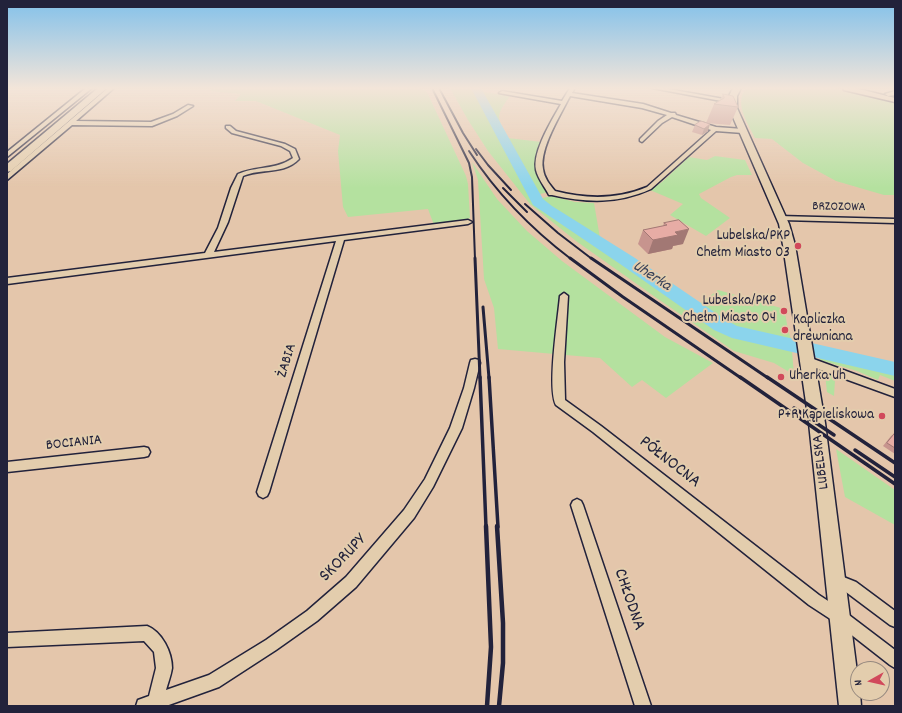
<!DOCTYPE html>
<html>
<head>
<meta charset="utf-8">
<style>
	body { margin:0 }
	#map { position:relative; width:902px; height:713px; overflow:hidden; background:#e4c6ab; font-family:Dekko,sans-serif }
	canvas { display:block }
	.frame { position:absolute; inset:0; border:8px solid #22223b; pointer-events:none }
	.north { position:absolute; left:850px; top:661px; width:40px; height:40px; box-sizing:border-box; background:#e3cdad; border:1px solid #96897f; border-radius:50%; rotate:262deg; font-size:11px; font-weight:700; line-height:16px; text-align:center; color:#22223b }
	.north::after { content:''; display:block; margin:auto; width:14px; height:18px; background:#d1495b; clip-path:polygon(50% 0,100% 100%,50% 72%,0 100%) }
</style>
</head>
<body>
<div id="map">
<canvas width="902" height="713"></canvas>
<div class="frame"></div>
<div class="north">N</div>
</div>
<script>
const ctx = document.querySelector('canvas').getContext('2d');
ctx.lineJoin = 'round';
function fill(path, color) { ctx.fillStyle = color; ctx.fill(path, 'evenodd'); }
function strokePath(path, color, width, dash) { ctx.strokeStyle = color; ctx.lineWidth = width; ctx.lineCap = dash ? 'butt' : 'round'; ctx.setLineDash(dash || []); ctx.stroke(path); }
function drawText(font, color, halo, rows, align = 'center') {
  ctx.font = font + ' Dekko,sans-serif'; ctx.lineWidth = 4; ctx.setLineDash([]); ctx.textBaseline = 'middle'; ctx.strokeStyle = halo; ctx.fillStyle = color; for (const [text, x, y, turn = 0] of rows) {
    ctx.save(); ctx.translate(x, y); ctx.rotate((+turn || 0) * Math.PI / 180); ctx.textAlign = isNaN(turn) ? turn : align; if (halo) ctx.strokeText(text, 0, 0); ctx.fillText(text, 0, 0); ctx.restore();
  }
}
fill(new Path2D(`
	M 214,88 L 420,88 L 427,92 L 466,176 L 468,184 L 470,218 L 464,221 L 434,225 L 428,209 L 348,217 L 343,207 L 338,151 L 340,135 L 256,101 L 235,101 L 241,94 L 210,91 Z
	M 450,88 L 482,88 L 484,92 L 510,96 C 496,115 496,117 508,138 L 542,142 L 538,155 L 549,192 L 540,194 L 542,198 L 552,196 L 575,202 L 594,203 L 600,238 L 698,305 L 718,290 L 781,308 L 781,312 L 785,313 L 788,330 L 791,339 L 794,375 L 774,363 L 734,351 L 658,299 L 576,241 L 530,204 L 488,151 L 468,120 Z
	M 746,88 L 834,88 L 895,103 L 895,195 L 884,195 L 836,181 L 803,163 L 772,139 L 755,138 C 747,122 734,103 746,88 Z
	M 715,156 L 745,160 L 752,175 L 737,175 L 731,177 L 699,194 L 701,198 L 730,218 L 706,236 L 670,215 L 683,204 L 650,190 L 662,182 L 689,157 L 707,160 Z
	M 472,162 L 497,199 L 527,231 L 562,261 L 665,337 L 713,363 L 666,398 L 642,380 L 632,387 L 600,358 L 498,349 L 494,308 L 484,279 L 478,180 Z
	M 819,349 L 895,367 L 895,381 L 880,375 L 878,380 L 857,371 L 820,360 Z
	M 825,374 L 832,375 L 835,380 L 834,396 L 827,392 Z
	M 836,449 L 895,490 L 895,525 L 845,497 Z`), '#b4e19f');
fill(new Path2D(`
	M 471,88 L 481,88 L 543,199 L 552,206 L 635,258 L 726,320 L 737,326 L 895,362 L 895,376 L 732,338 L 714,330 L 623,266 L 533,205 Z`), '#8bd4ec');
const minor = new Path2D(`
	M 86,88 L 92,88 L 7,157 L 7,152 Z
	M 108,88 L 114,88 L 76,121 L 151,122 L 173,114 L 188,105 L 193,106 L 177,116 L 152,126 L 72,125 L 7,180 L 7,174 Z
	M 570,88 L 575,88 L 572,93 L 643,104 L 671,113 L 675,113 L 676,115 L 716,127 L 743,129 L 746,131 L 743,133 L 716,131 L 651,189 C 618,204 587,203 552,195 L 549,195 C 545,187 538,179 536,170 C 532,152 552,120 561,104 L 499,93 L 502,91 L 562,101 ZM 570,96 L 642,108 L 667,115 L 658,121 L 640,139 L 640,141 L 642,142 L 662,123 L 672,117 L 711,130 L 647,187 C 616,200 586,199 555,191 C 550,185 544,178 543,169 C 539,149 561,114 570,96 Z
	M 652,88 L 663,88 L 735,101 L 732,103 Z
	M 895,91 L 895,95 L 888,96 L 885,94 Z
	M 226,126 L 230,126 L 236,131 L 285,144 L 295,149 L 299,159 C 284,175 261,168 243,176 L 228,222 L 214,252 L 468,220 L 472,222 L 468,224 L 344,240 L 269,492 L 267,496 L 263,498 L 259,496 L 257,492 L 336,241 L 7,284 L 7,278 L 205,253 L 218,228 L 231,188 L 238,174 C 256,166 276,170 293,158 L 290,151 L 281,146 L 232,133 L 226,128 Z
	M 779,216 L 895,219 L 895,223 L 782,220 L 779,220 Z
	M 564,293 L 568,296 L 564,362 L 565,400 L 601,426 L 819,595 L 845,612 L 895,650 L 895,668 L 890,665 L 835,622 L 809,605 L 593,432 L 556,405 C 547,387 558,319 560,296 Z
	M 808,357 L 895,389 L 895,397 L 804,364 L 803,361 L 804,358 Z
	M 475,359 L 479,360 L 480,363 L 474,388 L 462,428 L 433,487 L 414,518 L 356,587 L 317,621 L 276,650 L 219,687 L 166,706 L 136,706 L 138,700 L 149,696 L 156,668 L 154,652 L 144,641 L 7,647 L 7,633 L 147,626 C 162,632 172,652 172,668 C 171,675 168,683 166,690 L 209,675 L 266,640 L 307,611 L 346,577 L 404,510 L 425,479 L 450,428 L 464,388 L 470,363 L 471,360 Z
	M 144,447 L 148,448 L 150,452 L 148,456 L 144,457 L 7,472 L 7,462 Z
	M 577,499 L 581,501 L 583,505 L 651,706 L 635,706 L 571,505 L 573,501 Z
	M 836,574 L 856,582 L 895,611 L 895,627 L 890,625 L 846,592 L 831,586 L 829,581 L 831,576 Z`);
const secondary = new Path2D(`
	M 733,88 L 741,88 L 737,96 L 737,108 L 789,224 L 795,245 L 825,423 L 858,680 L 858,693 L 860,693 L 861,706 L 839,706 L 809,423 L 783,245 L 779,224 L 729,108 L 729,96 Z
	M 843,88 L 855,88 L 895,98 L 895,102 L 844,90 Z`);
const trunk = new Path2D(`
	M 98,88 L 107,88 L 11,171 L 7,172 L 7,164 Z`);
strokePath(minor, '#22223b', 3);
strokePath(secondary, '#22223b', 3);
strokePath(trunk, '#22223b', 3);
fill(minor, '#e3cdad');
fill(secondary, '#e3cdad');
fill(trunk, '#e3cdad');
strokePath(new Path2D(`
	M 432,88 L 469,163 L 472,177 L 475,259
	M 439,88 L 463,133 L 477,155
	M 476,149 L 488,165 L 511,190
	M 469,151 C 497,194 530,228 571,259
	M 503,188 L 527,212
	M 525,204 L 558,233 L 592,259`), '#22223b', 2);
strokePath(new Path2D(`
	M 475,258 L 480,378
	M 570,258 L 623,297 L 741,378
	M 591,258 L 768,378
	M 483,307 L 489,378`), '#22223b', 3);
strokePath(new Path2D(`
	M 480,377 L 486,527
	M 489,377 L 498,527
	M 740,377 L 895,484
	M 767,377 L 895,463
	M 794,408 L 834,435
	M 855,450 L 895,477`), '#22223b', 3.5);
strokePath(new Path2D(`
	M 486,526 L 491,647 L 487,706
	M 497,526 L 503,623 L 503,663 L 499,706`), '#22223b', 4.5);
fill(new Path2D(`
	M 723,94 L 738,107 L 730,125 L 706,123 L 714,104 L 720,100 Z
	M 695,125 L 708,131 L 702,135 L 692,132 Z
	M 664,223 L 683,244 L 673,246 L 672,249 L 648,254 L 638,244 L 643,230 L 663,226 Z
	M 895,433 L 895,454 L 883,446 L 891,436 Z`), '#c7948e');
fill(new Path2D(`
	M 710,124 L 708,131 L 702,135 L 704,129 Z
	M 689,229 L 683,244 L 673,246 L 672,249 L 648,254 L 653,240 L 675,232 Z`), '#a27874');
const building = new Path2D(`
	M 723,94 L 733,96 L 738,107 L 714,104 L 724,98 Z
	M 701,121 L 710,124 L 704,129 L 695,125 Z
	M 679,220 L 689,229 L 675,232 L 678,235 L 653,240 L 643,230 L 667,225 L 664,223 Z
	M 895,433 L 895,448 L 887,443 Z`);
fill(building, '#e7aca5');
strokePath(building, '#a27874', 1);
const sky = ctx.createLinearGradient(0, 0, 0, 188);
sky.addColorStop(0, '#83c1ea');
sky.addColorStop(0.47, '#f3e5d9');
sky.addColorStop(1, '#f3e5d900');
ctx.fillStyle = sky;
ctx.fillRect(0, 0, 902, 188);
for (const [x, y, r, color] of [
	[798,246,4,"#d1495b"],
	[784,311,4,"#d1495b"],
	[785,330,4,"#d1495b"],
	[781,377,4,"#d1495b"],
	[882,416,4,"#d1495b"]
]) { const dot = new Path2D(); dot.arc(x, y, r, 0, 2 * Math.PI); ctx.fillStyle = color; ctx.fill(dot); strokePath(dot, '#e3cdad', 1.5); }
drawText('13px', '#22223b', '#e3cdad', [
	["BRZOZOWA",839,208,1]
]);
drawText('15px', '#22223b', '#e3cdad', [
	["Lubelska/PKP",790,237],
	["Chełm Miasto 03",790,254],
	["Lubelska/PKP",776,302],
	["Chełm Miasto 04",776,319],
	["Kapliczka",793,321,"left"],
	["drewniana",793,338,"left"],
	["Uherka Uh",789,377,"left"],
	["P+R Kąpieliskowa",874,416]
], 'right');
drawText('15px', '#22223b', '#e3cdad', [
	["ŻABIA",288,361,-73],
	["BOCIANIA",74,444,-6],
	["LUBELSKA",822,462,-97]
]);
drawText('italic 16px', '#323d56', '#e3cdad', [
	["Uherka",651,277,33]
]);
drawText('18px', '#22223b', '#e3cdad', [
	["PÓŁNOCNA",669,463,38],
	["SKORUPY",344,559,-46],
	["CHŁODNA",628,600,71]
]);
</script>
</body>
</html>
